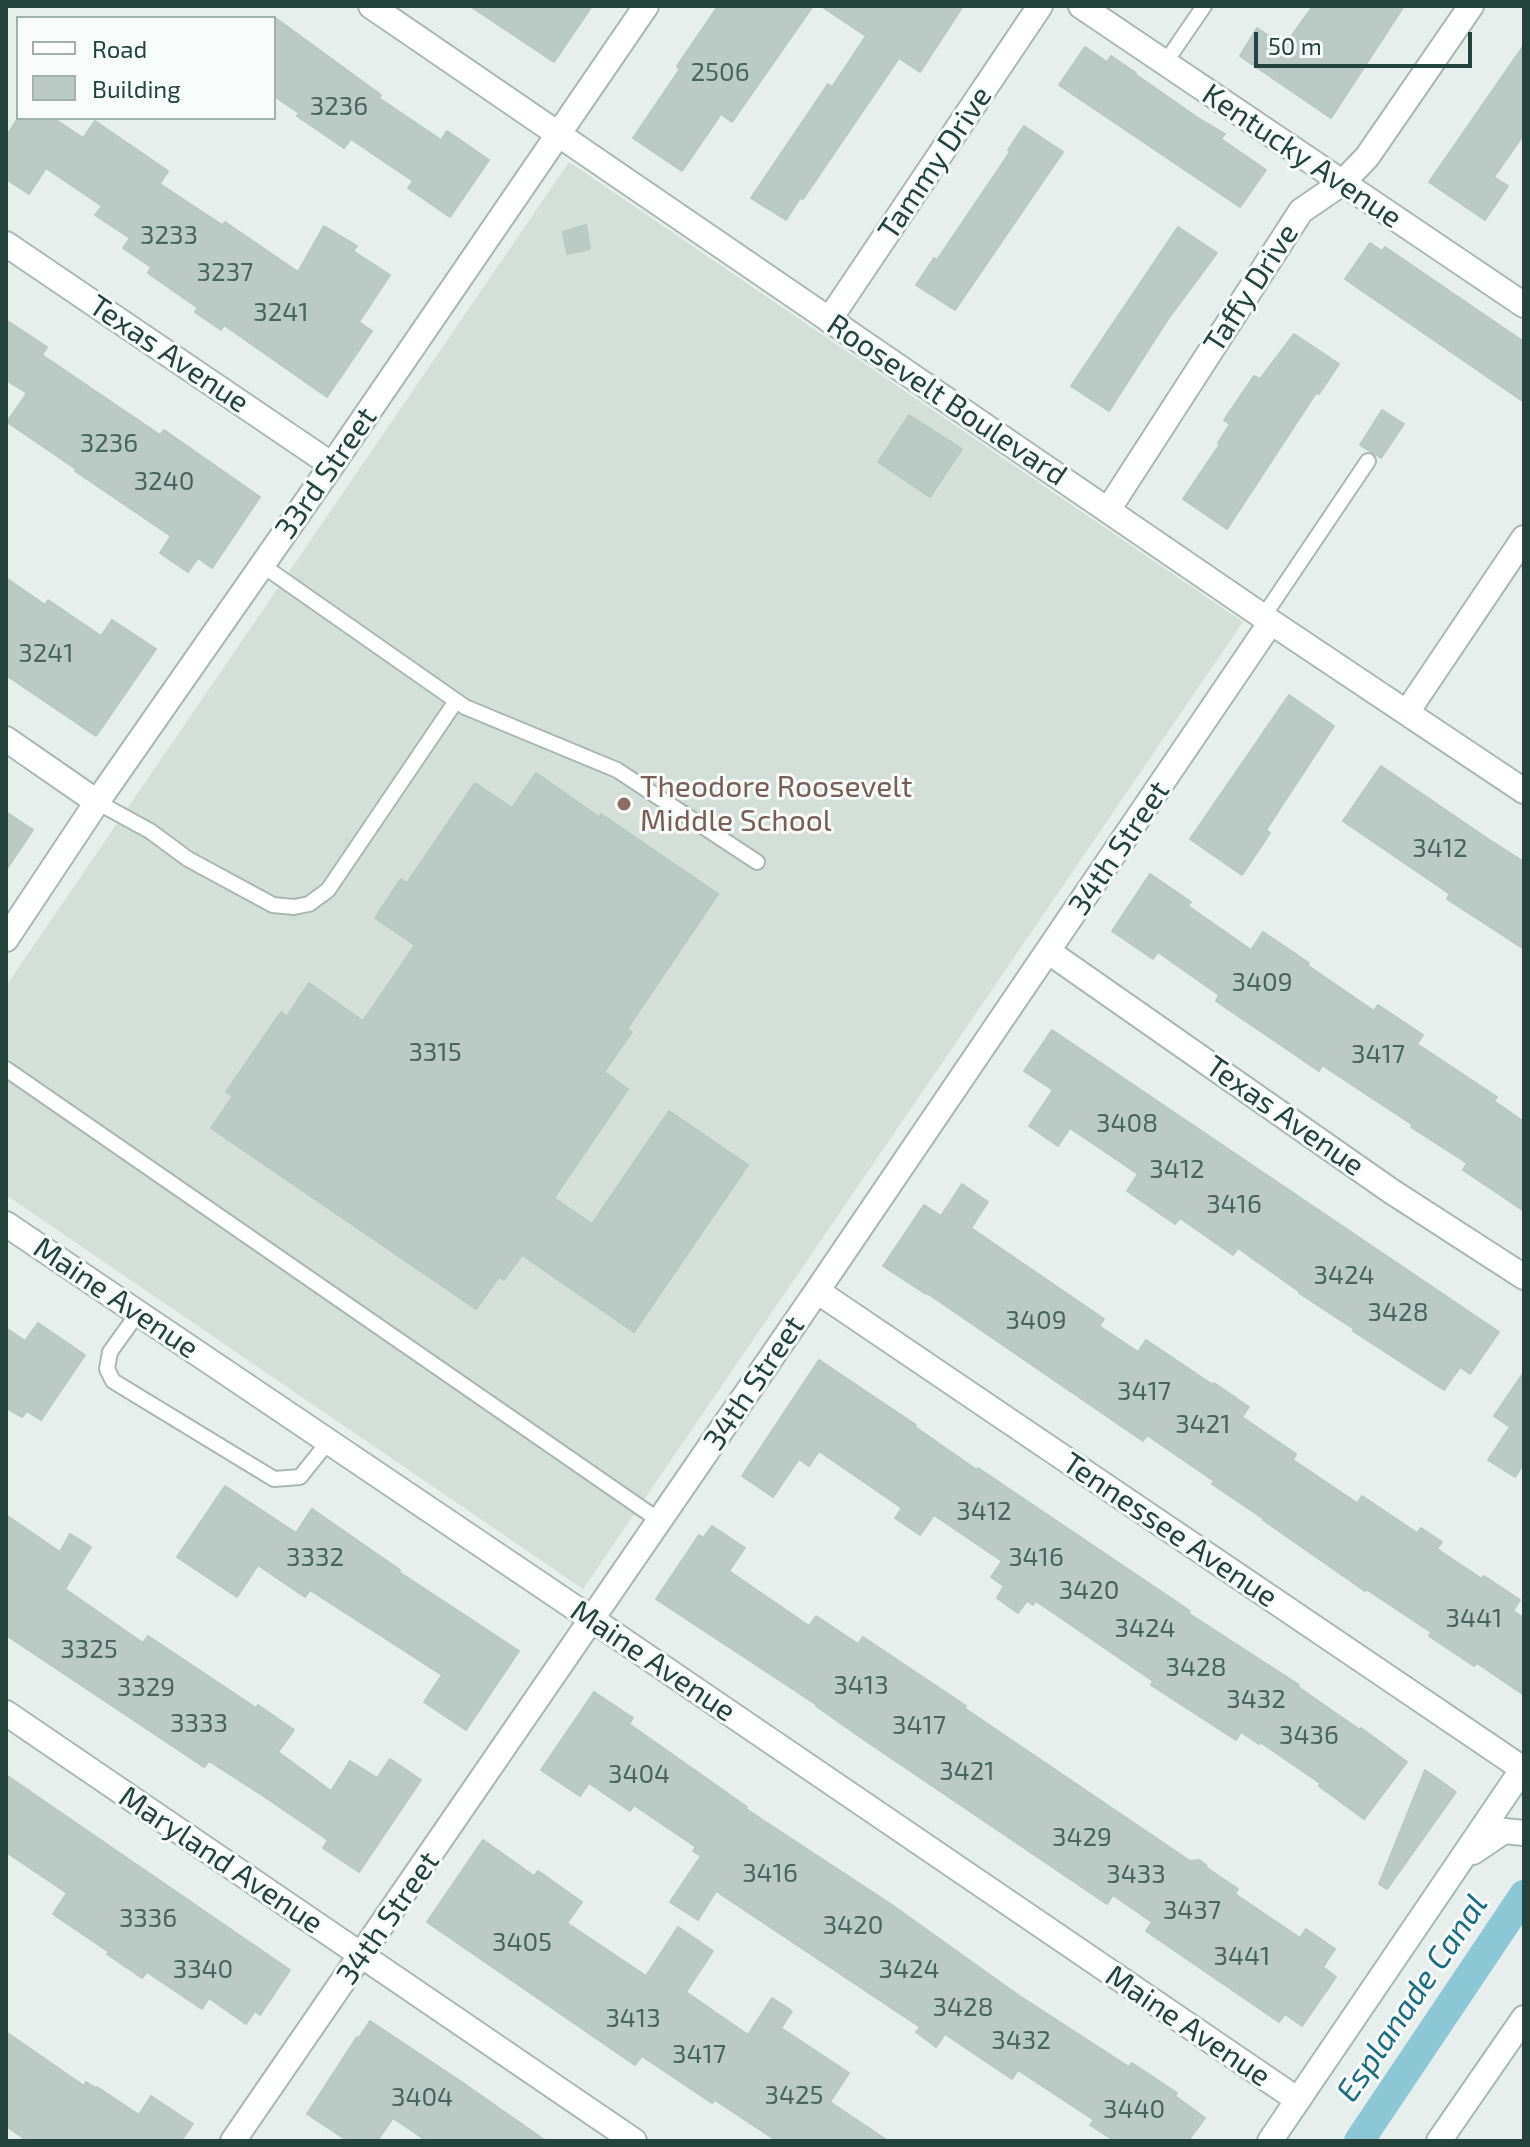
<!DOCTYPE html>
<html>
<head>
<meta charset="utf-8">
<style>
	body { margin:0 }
	#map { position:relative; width:1530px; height:2147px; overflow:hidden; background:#e6efeb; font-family:"Exo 2",sans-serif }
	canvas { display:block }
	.frame { position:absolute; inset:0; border:8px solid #23433c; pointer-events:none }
	.legend { position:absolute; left:16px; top:16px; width:260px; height:104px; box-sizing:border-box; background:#f7fbf9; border:2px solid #a2b1ad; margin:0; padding:10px 14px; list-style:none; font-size:24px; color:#23433c }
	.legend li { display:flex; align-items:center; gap:16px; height:40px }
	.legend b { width:40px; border:2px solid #a2b1ad }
	.scale { position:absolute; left:1254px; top:32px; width:218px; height:36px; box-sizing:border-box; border:4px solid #23433c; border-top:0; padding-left:10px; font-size:24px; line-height:28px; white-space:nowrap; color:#23433c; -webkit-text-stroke:6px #f7fbf9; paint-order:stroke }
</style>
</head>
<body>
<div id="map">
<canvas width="1530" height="2147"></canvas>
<div class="frame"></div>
<ul class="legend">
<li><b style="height:10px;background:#fff"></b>Road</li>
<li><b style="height:22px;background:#bbcac5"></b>Building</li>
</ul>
<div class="scale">50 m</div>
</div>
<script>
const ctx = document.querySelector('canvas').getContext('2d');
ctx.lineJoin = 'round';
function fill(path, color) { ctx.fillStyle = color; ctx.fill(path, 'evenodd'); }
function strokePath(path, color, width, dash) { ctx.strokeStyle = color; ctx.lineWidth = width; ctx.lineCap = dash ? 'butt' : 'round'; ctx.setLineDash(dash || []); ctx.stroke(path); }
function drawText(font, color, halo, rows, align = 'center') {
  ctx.font = font + ' "Exo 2",sans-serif'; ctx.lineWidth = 6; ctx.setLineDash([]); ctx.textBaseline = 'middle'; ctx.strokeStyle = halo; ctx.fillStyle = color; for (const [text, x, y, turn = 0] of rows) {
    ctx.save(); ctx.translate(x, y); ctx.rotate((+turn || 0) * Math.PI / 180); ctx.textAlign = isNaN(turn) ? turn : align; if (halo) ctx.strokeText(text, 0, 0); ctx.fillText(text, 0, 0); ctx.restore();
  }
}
fill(new Path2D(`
	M 569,162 L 1243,622 L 583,1589 L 6,1195 L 6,986 Z`), '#d4dfda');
strokePath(new Path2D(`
	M 1359,2141 L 1524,1895`), '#8cc7d6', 30);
const building = new Path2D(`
	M 470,6 L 592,6 L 554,62 Z
	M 718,6 L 813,6 L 732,122 L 721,114 L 682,171 L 633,138 L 680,69 L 677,66 Z
	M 821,6 L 963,6 L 920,72 L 899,58 L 803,199 L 800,198 L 786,220 L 751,198 L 828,84 L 832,87 L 866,36 Z
	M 1313,6 L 1404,6 L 1331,118 L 1240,56 L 1257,28 L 1284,46 Z
	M 274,17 L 381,95 L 379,98 L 441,140 L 447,131 L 489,160 L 450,217 L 408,188 L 413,181 L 351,139 L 344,148 L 297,116 L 299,113 L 274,96 Z
	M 1524,45 L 1524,134 L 1494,177 L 1508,186 L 1485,220 L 1429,182 Z
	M 1085,47 L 1107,62 L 1111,56 L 1136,73 L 1135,74 L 1198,118 L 1225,134 L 1221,139 L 1266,170 L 1240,207 L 1059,85 Z
	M 18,118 L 53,118 L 83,138 L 95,121 L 168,171 L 160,184 L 222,225 L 225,222 L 298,272 L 324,226 L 357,246 L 353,251 L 390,275 L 359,322 L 372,331 L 327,397 L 224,325 L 221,330 L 195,312 L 198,308 L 148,273 L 151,267 L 123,248 L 130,238 L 95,215 L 102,206 L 46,168 L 29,194 L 6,179 L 6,137 Z
	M 1024,126 L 1063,152 L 955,310 L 916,285 L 934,258 L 937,260 L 1010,152 L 1008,150 Z
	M 586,225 L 590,249 L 567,254 L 563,232 Z
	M 1178,227 L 1217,253 L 1168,319 L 1109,411 L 1071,386 Z
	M 1370,243 L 1382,251 L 1385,247 L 1524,342 L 1524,402 L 1345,279 Z
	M 6,320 L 47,347 L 42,355 L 160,435 L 164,430 L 260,497 L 212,568 L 198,558 L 188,572 L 160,553 L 171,536 L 75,471 L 76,469 L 7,422 L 27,393 L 6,380 Z
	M 1294,334 L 1339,364 L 1319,394 L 1316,393 L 1227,529 L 1183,499 L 1220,444 L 1218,443 L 1230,424 L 1224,420 L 1254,376 L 1260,379 Z
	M 1382,410 L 1404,424 L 1381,458 L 1360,445 Z
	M 909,415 L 962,449 L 930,497 L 878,462 Z
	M 6,578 L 45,605 L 48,600 L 101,636 L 112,620 L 156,649 L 96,736 L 6,675 Z
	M 1289,695 L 1334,726 L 1266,830 L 1270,833 L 1242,875 L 1190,839 Z
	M 1381,766 L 1488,839 L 1524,862 L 1524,949 L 1447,899 L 1450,894 L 1343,821 Z
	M 536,773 L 599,817 L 601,814 L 718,894 L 627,1029 L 632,1032 L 604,1072 L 628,1089 L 554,1198 L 592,1224 L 669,1111 L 748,1165 L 634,1332 L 522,1255 L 504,1280 L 499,1277 L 476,1309 L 211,1128 L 233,1096 L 226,1092 L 281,1012 L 287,1016 L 309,983 L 363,1021 L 415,945 L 375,918 L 401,879 L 407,883 L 475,783 L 512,808 Z
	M 6,812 L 33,830 L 6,870 Z
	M 1150,874 L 1191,902 L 1188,906 L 1251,950 L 1263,932 L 1309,963 L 1307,965 L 1374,1011 L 1378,1005 L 1423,1035 L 1417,1044 L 1497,1097 L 1494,1101 L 1524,1122 L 1524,1211 L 1463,1170 L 1467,1163 L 1411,1127 L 1413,1125 L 1322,1065 L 1319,1071 L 1216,1001 L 1219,995 L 1158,952 L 1153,959 L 1112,931 Z
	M 1052,1030 L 1499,1332 L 1470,1374 L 1460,1367 L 1444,1390 L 1353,1331 L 1354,1329 L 1299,1293 L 1300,1292 L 1238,1248 L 1233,1255 L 1180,1218 L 1175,1224 L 1127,1191 L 1138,1174 L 1070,1128 L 1058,1146 L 1029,1126 L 1053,1090 L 1024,1071 Z
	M 962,1184 L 988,1202 L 971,1228 L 1104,1319 L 1099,1326 L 1138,1352 L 1146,1340 L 1213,1385 L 1214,1383 L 1249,1407 L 1242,1417 L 1296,1454 L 1293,1460 L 1357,1503 L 1362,1496 L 1417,1533 L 1421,1528 L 1442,1542 L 1437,1549 L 1482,1579 L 1484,1576 L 1520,1600 L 1513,1611 L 1524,1618 L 1524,1695 L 1477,1663 L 1474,1666 L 1429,1636 L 1431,1632 L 1366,1589 L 1365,1591 L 1263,1520 L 1264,1519 L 1212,1484 L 1214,1481 L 1147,1435 L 1143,1441 L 927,1293 L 926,1294 L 883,1266 L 924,1205 L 941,1216 Z
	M 38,1323 L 85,1355 L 41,1420 L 27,1411 L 22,1417 L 6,1408 L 6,1328 L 25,1341 Z
	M 819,1360 L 916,1425 L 915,1427 L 977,1470 L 978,1468 L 1190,1611 L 1188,1613 L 1299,1685 L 1298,1687 L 1360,1730 L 1361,1728 L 1407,1762 L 1364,1819 L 1319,1786 L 1320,1783 L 1260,1742 L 1259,1744 L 1241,1732 L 1236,1740 L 1151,1685 L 1153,1681 L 1036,1601 L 1033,1605 L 1027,1601 L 1018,1613 L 997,1598 L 1004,1586 L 991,1577 L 1002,1561 L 934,1515 L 920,1535 L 895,1518 L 902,1508 L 819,1451 L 809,1466 L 799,1459 L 773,1497 L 742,1476 Z
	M 1524,1372 L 1524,1463 L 1515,1477 L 1488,1460 L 1510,1427 L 1494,1416 Z
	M 225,1486 L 296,1533 L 312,1509 L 400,1570 L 399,1572 L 519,1651 L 466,1730 L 424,1702 L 442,1675 L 310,1590 L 305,1597 L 258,1565 L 237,1597 L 177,1557 Z
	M 6,1515 L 60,1552 L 70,1534 L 91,1547 L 65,1589 L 143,1643 L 148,1636 L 256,1708 L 258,1705 L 294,1730 L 278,1752 L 331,1791 L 350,1761 L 377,1778 L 390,1759 L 421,1780 L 359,1872 L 323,1848 L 328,1840 L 265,1797 L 209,1761 L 204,1767 L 6,1635 Z
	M 712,1526 L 745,1548 L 729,1571 L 809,1626 L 816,1616 L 858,1644 L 863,1637 L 966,1706 L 964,1708 L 1190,1861 L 1199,1860 L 1206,1865 L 1207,1868 L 1238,1889 L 1235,1894 L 1300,1938 L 1306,1929 L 1335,1949 L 1323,1967 L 1336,1977 L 1302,2026 L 1285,2014 L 1279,2022 L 1146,1931 L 1152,1922 L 1113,1895 L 1107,1904 L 863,1739 L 816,1706 L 817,1705 L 656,1599 L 699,1535 L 703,1538 Z
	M 594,1692 L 633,1718 L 629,1724 L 747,1807 L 746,1809 L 892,1905 L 1018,1995 L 1129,2067 L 1132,2063 L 1177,2093 L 1175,2096 L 1205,2118 L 1188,2141 L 1115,2141 L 1090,2125 L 1094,2120 L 1018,2070 L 1012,2079 L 945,2034 L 936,2047 L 916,2032 L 920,2027 L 716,1891 L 698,1920 L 670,1902 L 701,1856 L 693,1851 L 696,1847 L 634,1805 L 630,1811 L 589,1783 L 580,1796 L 541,1770 Z
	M 1425,1770 L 1456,1792 L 1387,1889 L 1379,1884 Z
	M 6,1775 L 290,1970 L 260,2015 L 255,2011 L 246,2024 L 209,1998 L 202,2009 L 147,1972 L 142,1978 L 107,1954 L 109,1952 L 53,1914 L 67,1893 L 6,1852 Z
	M 483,1840 L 534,1876 L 538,1871 L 582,1902 L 567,1923 L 646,1976 L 678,1927 L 713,1951 L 686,1992 L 748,2035 L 772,1998 L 792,2011 L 781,2028 L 849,2073 L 830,2102 L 888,2141 L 777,2141 L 715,2100 L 712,2103 L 642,2056 L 635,2065 L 427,1922 Z
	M 370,2021 L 463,2083 L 546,2141 L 427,2141 L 393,2118 L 377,2141 L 348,2141 L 307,2114 L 357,2037 L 359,2038 Z
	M 6,2032 L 84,2086 L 86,2082 L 96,2088 L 97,2087 L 139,2115 L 151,2096 L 193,2124 L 181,2141 L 28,2141 L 6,2126 Z`);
fill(building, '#bbcac5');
strokePath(building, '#b8c9c3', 2);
const service = new Path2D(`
	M 1165,63 L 1204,6
	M 262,565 L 465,707 L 617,770 L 757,862
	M 1263,617 L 1368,461
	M 97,802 L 150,831 L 188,859 L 273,905 L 294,907 L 309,904 L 328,890 L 456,701
	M 6,1069 L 660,1521
	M 138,1313 L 110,1352 L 107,1369 L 113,1381 L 274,1479 L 300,1477 L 328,1442`);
const minor = new Path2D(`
	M 371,6 L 1271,622 L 1524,791
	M 1081,6 L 1524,305
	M 6,244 L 332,465
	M 829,320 L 1040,6
	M 1108,510 L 1301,211 L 1342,183 L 1367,157 L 1471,6
	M 1407,712 L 1524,538
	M 6,739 L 97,802
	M 6,939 L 97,802 L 332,465 L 646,6
	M 1049,952 L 1391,1191 L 1524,1277
	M 6,1224 L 593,1620 L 1298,2100
	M 817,1291 L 1523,1769
	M 6,1713 L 634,2141
	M 233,2141 L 817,1291 L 1271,622`);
const secondary = new Path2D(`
	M 1473,1852 L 1504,1831 L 1524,1833
	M 1270,2141 L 1524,1767
	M 1439,2141 L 1524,2018`);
strokePath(service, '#a8b8b3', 18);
strokePath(minor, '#a8b8b3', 28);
strokePath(secondary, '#a3bbb4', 28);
strokePath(service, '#fff', 14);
strokePath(minor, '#fff', 24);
strokePath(secondary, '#fff', 24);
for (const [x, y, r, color] of [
	[624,804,8,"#8d6e63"]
]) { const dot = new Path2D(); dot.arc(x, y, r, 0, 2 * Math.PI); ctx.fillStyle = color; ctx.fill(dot); strokePath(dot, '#f7fbf9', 3); }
drawText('26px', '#49655e', null, [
	["2506",720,72],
	["3236",339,106],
	["3233",169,235],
	["3237",225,272],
	["3241",281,312],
	["3236",109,443],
	["3240",164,481],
	["3241",46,653],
	["3412",1440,848],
	["3409",1262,982],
	["3315",435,1052],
	["3417",1378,1054],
	["3408",1127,1123],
	["3412",1177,1169],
	["3416",1234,1204],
	["3424",1344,1275],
	["3428",1398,1312],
	["3409",1036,1320],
	["3417",1144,1391],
	["3421",1203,1424],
	["3412",984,1511],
	["3332",315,1557],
	["3416",1036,1557],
	["3420",1089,1590],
	["3441",1474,1618],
	["3424",1145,1628],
	["3325",89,1649],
	["3428",1196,1667],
	["3413",861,1685],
	["3329",146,1687],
	["3432",1256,1699],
	["3333",199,1723],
	["3417",919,1725],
	["3436",1309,1735],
	["3421",967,1771],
	["3404",639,1774],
	["3429",1082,1837],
	["3416",770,1873],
	["3433",1136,1874],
	["3437",1192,1910],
	["3336",148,1918],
	["3420",853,1925],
	["3405",522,1942],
	["3441",1242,1956],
	["3340",203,1969],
	["3424",909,1969],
	["3428",963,2007],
	["3413",633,2018],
	["3432",1021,2040],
	["3417",699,2054],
	["3425",794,2095],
	["3404",422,2097],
	["3440",1134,2109]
]);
drawText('30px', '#23433c', '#f7fbf9', [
	["Kentucky Avenue",1302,156,34],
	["Tammy Drive",935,163,-56],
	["Taffy Drive",1251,288,-57],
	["Texas Avenue",169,354,34],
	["Roosevelt Boulevard",947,400,34],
	["33rd Street",326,473,-55],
	["34th Street",1119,848,-56],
	["Texas Avenue",1285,1116,35],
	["Maine Avenue",116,1298,34],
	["34th Street",754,1383,-56],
	["Tennessee Avenue",1170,1530,34],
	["Maine Avenue",653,1661,34],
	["Maryland Avenue",221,1860,34],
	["34th Street",388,1918,-55],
	["Maine Avenue",1188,2026,34]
]);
drawText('30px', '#785e54', '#f7fbf9', [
	["Theodore Roosevelt",640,787],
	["Middle School",640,821]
], 'left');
drawText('italic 32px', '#1a6c82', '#f7fbf9', [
	["Esplanade Canal",1412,1998,-56]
]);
</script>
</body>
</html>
